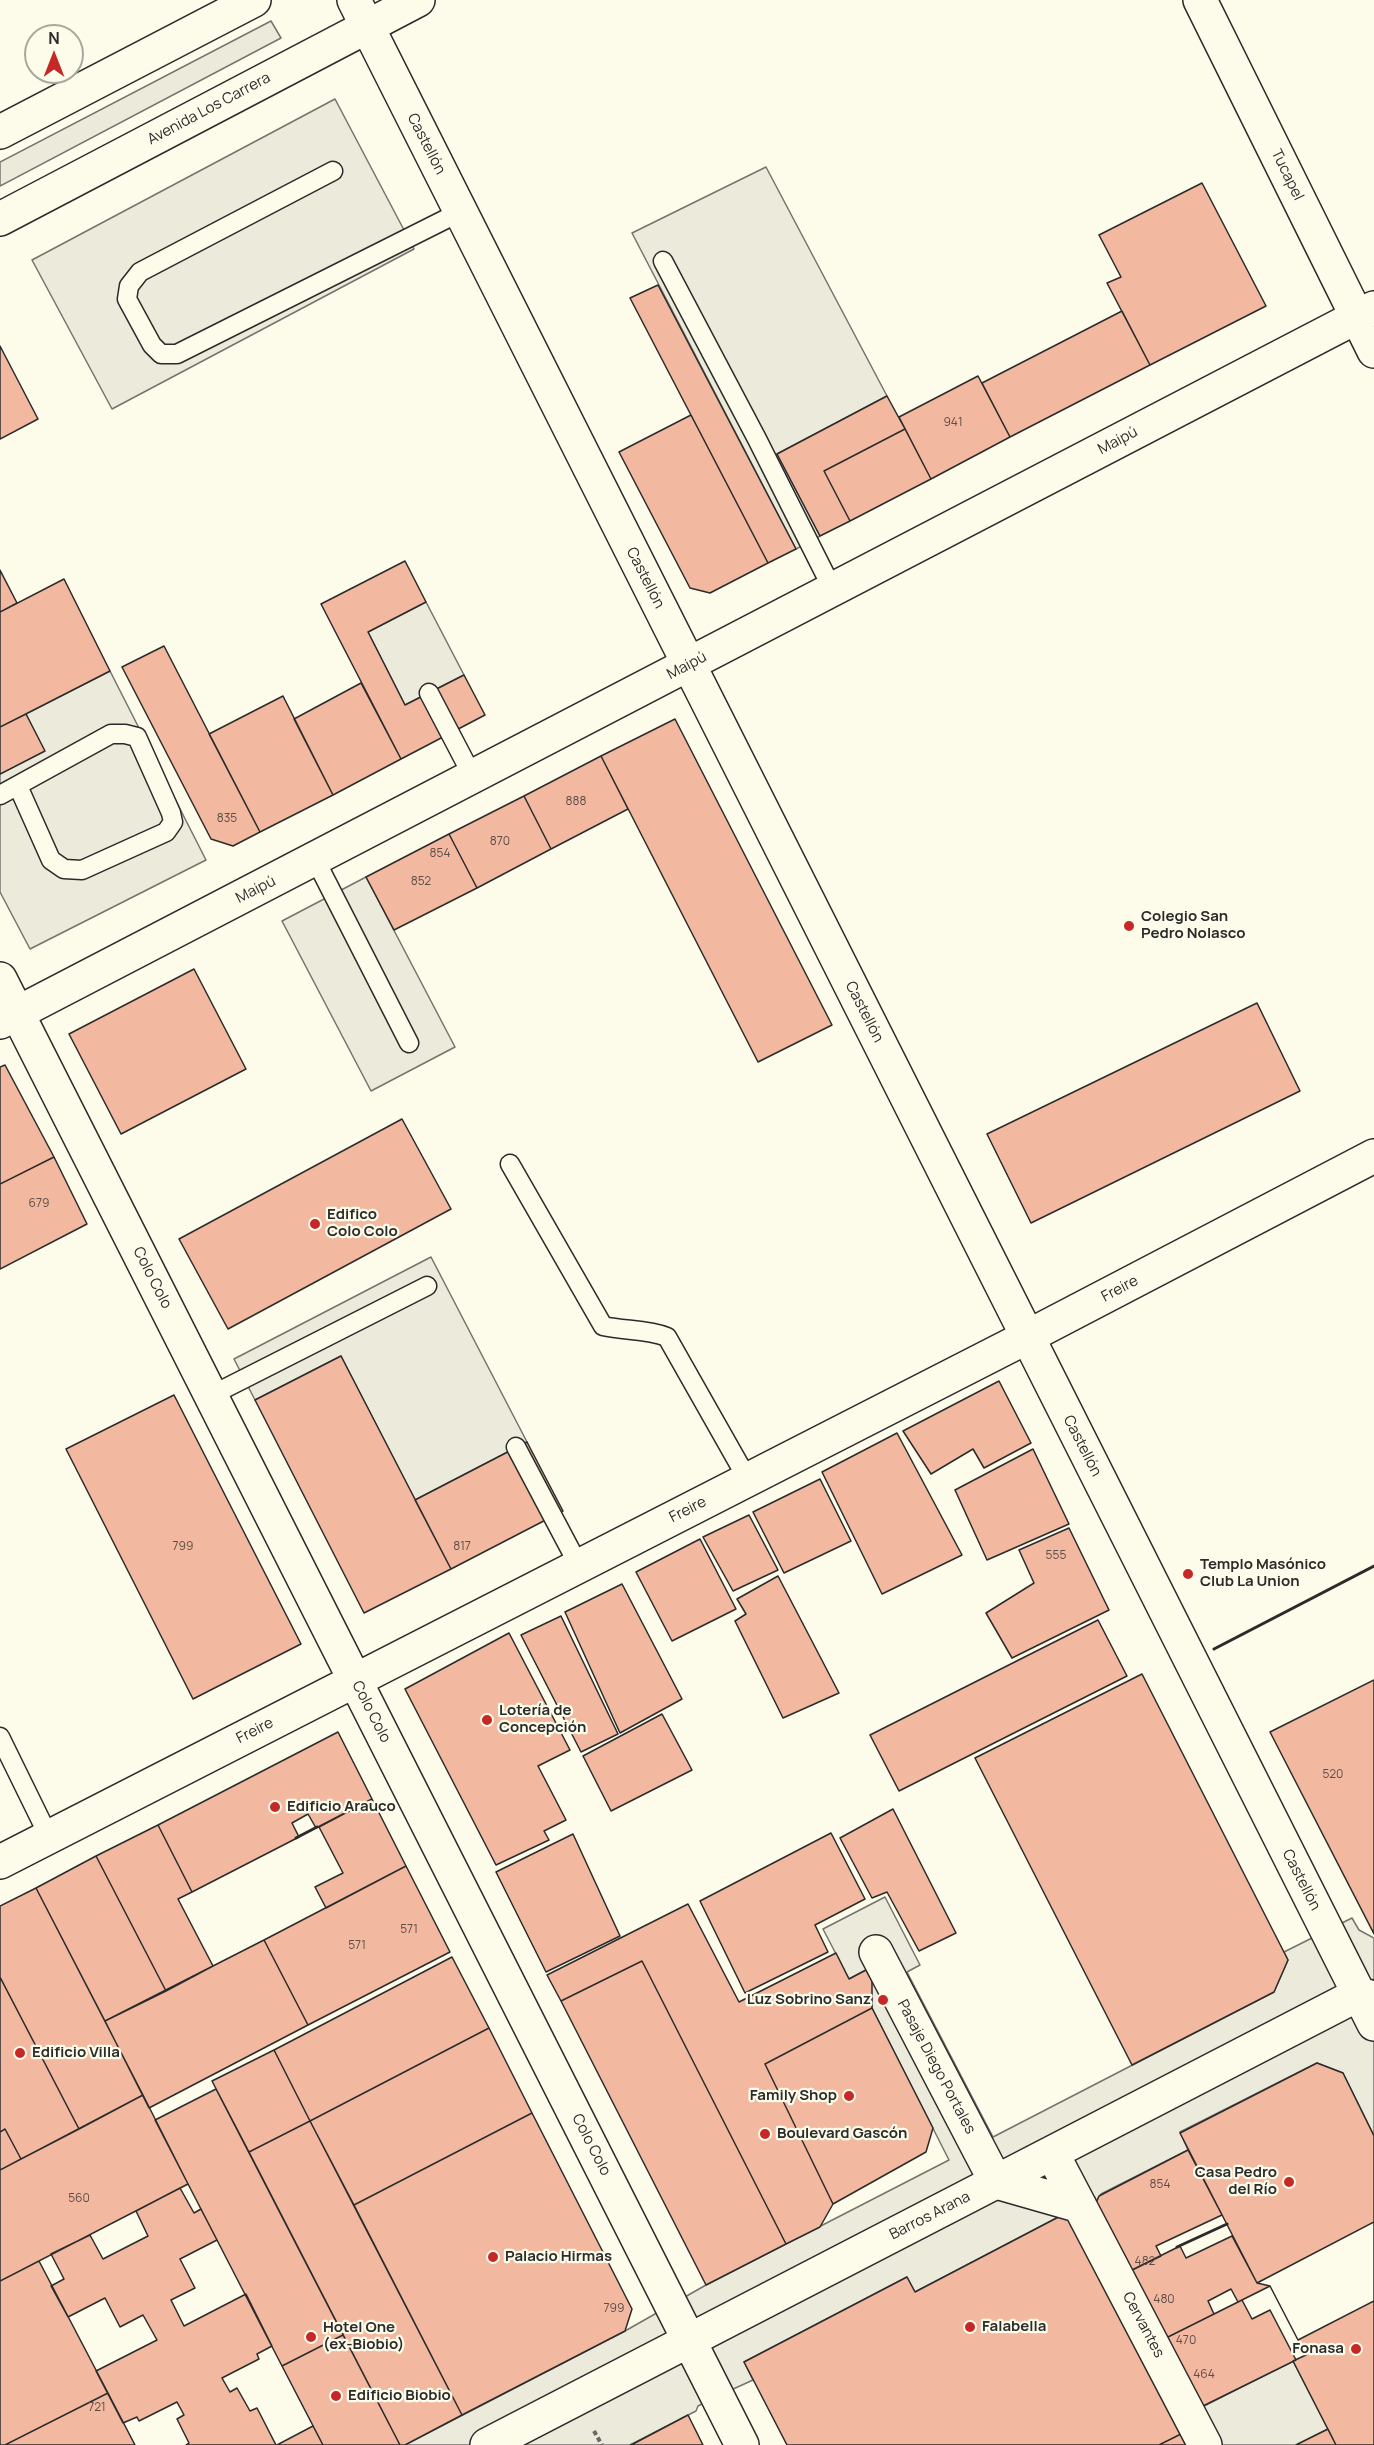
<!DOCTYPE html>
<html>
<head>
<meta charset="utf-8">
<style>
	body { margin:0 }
	#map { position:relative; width:1374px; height:2445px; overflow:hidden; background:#fdfbea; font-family:Manrope,sans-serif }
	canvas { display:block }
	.north { position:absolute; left:24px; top:24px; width:60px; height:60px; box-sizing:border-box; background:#fdfbea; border:2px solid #a9a89e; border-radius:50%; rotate:0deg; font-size:16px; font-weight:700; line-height:24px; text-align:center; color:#2b2b2b }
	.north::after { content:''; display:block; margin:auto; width:21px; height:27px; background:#c62828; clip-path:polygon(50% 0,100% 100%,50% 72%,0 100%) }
</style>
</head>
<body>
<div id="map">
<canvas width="1374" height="2445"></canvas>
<div class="north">N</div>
</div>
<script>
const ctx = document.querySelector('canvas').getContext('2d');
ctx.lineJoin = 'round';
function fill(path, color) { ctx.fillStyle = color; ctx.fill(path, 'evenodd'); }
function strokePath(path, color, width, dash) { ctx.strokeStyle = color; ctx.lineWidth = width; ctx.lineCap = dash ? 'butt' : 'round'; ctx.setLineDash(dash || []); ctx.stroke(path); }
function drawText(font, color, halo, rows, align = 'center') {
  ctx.font = font + ' Manrope,sans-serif'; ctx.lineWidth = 4.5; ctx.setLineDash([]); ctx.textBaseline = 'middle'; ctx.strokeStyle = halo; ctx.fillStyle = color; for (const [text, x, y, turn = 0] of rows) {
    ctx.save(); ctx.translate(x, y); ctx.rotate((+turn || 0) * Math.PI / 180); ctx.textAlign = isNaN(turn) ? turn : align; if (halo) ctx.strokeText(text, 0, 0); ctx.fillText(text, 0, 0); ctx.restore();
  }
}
const green = new Path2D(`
	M 271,21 L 281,38 L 0,186 L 0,162 Z`);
fill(green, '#ecebdb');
strokePath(green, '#74746e', 1.5);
const parking = new Path2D(`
	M 335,99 L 414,249 L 112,409 L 32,260 Z
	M 766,167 L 887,396 L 777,454 L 820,536 L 796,549 L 632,233 Z
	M 426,602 L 464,675 L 405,705 L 368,632 Z
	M 110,671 L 206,860 L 30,949 L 0,892 L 0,774 L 44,751 L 26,714 Z
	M 366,877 L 455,1047 L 371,1091 L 282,921 Z
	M 431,1257 L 527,1442 L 415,1500 L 341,1356 L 255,1400 L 234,1359 Z
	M 885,1897 L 920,1965 L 907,1972 L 993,2137 L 1274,1992 L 1288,1960 L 1284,1952 L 1352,1918 L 1359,1930 L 1374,1938 L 1374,2136 L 1343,2073 L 1317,2063 L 1180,2132 L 1188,2150 L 1101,2194 L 1096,2203 L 1198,2409 L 1293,2361 L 1328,2429 L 1296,2445 L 1192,2445 L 1070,2211 L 915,2292 L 907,2277 L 744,2362 L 753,2380 L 718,2396 L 698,2406 L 696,2411 L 630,2445 L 405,2445 L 625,2331 L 706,2285 L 949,2160 L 872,2008 L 871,1981 L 866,1970 L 849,1979 L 823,1929 Z`);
fill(parking, '#eceadb');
strokePath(parking, '#74746e', 1.5);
const building = new Path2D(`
	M 1202,183 L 1266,306 L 1150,365 L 1107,283 L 1121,277 L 1099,235 Z
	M 658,285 L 796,549 L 768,563 L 630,298 Z
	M 1122,311 L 1150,365 L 1010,437 L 982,383 Z
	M 0,346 L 38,419 L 0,439 Z
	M 978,376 L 1010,437 L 931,479 L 899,417 Z
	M 887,396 L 905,429 L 824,471 L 850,521 L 820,536 L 777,454 Z
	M 691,415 L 768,563 L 710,593 L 690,588 L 619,452 Z
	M 905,429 L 931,479 L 850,521 L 824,471 Z
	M 405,561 L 426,602 L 368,632 L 405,705 L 464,675 L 485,715 L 401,759 L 321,604 Z
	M 0,570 L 17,603 L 0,612 Z
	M 64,579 L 110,671 L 0,727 L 0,612 Z
	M 164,646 L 260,832 L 233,846 L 211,839 L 122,667 Z
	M 361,683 L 401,759 L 333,795 L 294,719 Z
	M 283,696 L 333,795 L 260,832 L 209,734 Z
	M 26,714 L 45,751 L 0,774 L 0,727 Z
	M 675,719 L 832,1025 L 758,1062 L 601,756 Z
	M 601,756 L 628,809 L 551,849 L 524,796 Z
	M 524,796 L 551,849 L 477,888 L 449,834 Z
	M 449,834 L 477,888 L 394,930 L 366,877 Z
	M 194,969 L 246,1069 L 121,1134 L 69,1034 Z
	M 1257,1003 L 1300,1091 L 1031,1223 L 987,1134 Z
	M 5,1065 L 54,1157 L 0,1184 L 0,1067 Z
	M 402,1119 L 451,1209 L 228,1329 L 179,1239 Z
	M 54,1157 L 87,1224 L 0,1269 L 0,1184 Z
	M 341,1356 L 451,1569 L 364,1613 L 255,1400 Z
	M 999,1381 L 1031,1443 L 984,1468 L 973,1449 L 931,1474 L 903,1431 Z
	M 174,1395 L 301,1644 L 193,1699 L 66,1449 Z
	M 897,1433 L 962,1555 L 882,1594 L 822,1472 Z
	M 527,1442 L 563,1511 L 451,1569 L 415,1500 Z
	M 1033,1449 L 1069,1524 L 987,1560 L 955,1490 Z
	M 820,1479 L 851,1541 L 784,1573 L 753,1512 Z
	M 749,1515 L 778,1570 L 733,1591 L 703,1537 Z
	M 1069,1528 L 1109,1610 L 1012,1658 L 986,1613 L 1034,1583 L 1019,1550 Z
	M 700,1539 L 736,1609 L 672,1641 L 636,1572 Z
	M 778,1576 L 839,1693 L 783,1718 L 735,1621 L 746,1614 L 737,1599 Z
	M 622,1584 L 682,1699 L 620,1733 L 565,1612 Z
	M 561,1616 L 618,1734 L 581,1752 L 521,1635 Z
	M 1098,1620 L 1127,1676 L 899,1791 L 870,1735 Z
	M 509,1633 L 570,1750 L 538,1766 L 566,1820 L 544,1831 L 549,1840 L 496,1865 L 405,1689 Z
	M 1142,1674 L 1288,1960 L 1274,1992 L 1132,2065 L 975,1758 Z
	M 1374,1680 L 1374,1934 L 1270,1732 Z
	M 662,1714 L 692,1770 L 611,1811 L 583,1756 Z
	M 338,1732 L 372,1799 L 316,1828 L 308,1814 L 292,1823 L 299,1837 L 192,1892 L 158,1825 Z
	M 372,1799 L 406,1866 L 326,1908 L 315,1887 L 343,1873 L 319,1827 Z
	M 893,1809 L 956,1933 L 919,1951 L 887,1892 L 872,1898 L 840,1838 Z
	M 158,1825 L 192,1892 L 178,1899 L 213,1966 L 166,1991 L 96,1856 Z
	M 831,1833 L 865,1899 L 815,1925 L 828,1952 L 745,1993 L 700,1901 Z
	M 573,1834 L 620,1936 L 546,1972 L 496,1872 Z
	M 96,1856 L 166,1991 L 105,2021 L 36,1888 Z
	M 406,1866 L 450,1952 L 308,2025 L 264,1940 Z
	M 36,1888 L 143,2095 L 79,2129 L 0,1977 L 0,1906 Z
	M 688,1904 L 739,2002 L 836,1953 L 849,1979 L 866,1970 L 872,1981 L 872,2008 L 765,2064 L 833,2204 L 820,2227 L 786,2244 L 642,1961 L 561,2001 L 547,1975 Z
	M 264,1940 L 308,2025 L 149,2108 L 105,2021 Z
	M 452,1957 L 489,2028 L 310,2121 L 274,2050 Z
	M 642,1961 L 786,2244 L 706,2285 L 561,2001 Z
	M 0,1977 L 79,2129 L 21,2159 L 5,2129 L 0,2132 Z
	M 872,2008 L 933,2128 L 926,2152 L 833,2204 L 765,2064 Z
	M 489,2028 L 532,2113 L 354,2205 L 310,2121 Z
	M 274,2050 L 310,2121 L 249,2152 L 212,2081 Z
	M 1317,2063 L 1343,2073 L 1374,2136 L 1374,2222 L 1257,2283 L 1180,2133 Z
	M 216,2089 L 343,2335 L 282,2366 L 155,2120 Z
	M 143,2095 L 188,2184 L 0,2281 L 0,2170 Z
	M 532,2113 L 632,2309 L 625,2331 L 462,2415 L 354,2205 Z
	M 310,2121 L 462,2415 L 405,2445 L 400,2445 L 249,2152 Z
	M 5,2129 L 21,2159 L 0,2170 L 0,2132 Z
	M 1188,2150 L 1222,2215 L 1156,2246 L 1161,2256 L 1126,2273 L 1096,2203 L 1099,2196 Z
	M 180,2188 L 194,2213 L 201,2209 L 217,2240 L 180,2259 L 195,2288 L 171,2300 L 184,2326 L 246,2294 L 272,2346 L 257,2354 L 259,2359 L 222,2378 L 230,2392 L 237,2388 L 250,2411 L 257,2408 L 276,2445 L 186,2445 L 189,2443 L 177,2419 L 184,2415 L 177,2402 L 139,2421 L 137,2417 L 123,2423 L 96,2371 L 157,2340 L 143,2315 L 120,2327 L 105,2298 L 68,2317 L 51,2286 L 64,2279 L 51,2254 L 90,2235 L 103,2259 L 148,2236 L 136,2211 Z
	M 1070,2211 L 1185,2432 L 1159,2445 L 787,2445 L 744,2362 L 907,2277 L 915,2292 Z
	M 1374,2222 L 1374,2301 L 1298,2340 L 1270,2286 L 1257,2283 Z
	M 1374,2222 L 1374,2301 L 1298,2340 L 1270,2286 L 1257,2283 Z
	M 1232,2236 L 1257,2283 L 1270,2286 L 1238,2302 L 1231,2289 L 1208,2301 L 1214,2314 L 1162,2340 L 1126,2273 L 1180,2246 L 1186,2258 Z
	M 39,2261 L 108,2393 L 5,2445 L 0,2445 L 0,2281 Z
	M 1242,2300 L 1252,2319 L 1270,2310 L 1296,2360 L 1197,2409 L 1162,2340 Z
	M 1374,2301 L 1374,2445 L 1336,2445 L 1293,2361 L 1306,2355 L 1298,2340 Z
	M 343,2335 L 400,2445 L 323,2445 L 282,2366 Z
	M 108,2393 L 135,2445 L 5,2445 Z
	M 688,2415 L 703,2445 L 630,2445 L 633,2444 Z
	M 313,2426 L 323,2445 L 277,2445 Z
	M 1328,2429 L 1336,2445 L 1296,2445 Z
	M 1185,2432 L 1192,2445 L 1159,2445 Z`);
fill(building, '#f2b8a0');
strokePath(building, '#2b2b2b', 1.5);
const lane = new Path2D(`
	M 333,171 L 140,272 L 129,286 L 127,299 L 152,345 L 161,354 L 177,354 L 460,212
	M 663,261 L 757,439 L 833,590
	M 429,693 L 473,777
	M 0,795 L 111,734 L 125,734 L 137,737 L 171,813 L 173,822 L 166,832 L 82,870 L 64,869 L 51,860 L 18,786
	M 315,859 L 409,1043
	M 510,1164 L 603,1326 C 625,1331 647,1329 667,1337 L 748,1480
	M 212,1395 L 427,1286
	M 516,1447 L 579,1566
	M 0,1737 L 49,1837`);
const street = new Path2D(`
	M 354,0 L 1374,2024
	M 876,1952 L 996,2182 L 1080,2206
	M 1052,2153 L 1205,2445
	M 487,2445 L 1359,1994 L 1374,1998`);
const secondary = new Path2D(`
	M 1200,0 L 1374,351
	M 0,979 L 742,2445
	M 0,1022 L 1374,308
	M 0,1862 L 1027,1337 L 1374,1156`);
const primary = new Path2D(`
	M 0,132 L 254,0
	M 0,219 L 418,0`);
strokePath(lane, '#2b2b2b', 21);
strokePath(street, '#2b2b2b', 36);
strokePath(secondary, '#2b2b2b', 36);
strokePath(primary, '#2b2b2b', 36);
strokePath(new Path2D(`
	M 594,2431 L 602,2445`), '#6a6964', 4, [4.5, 3]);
strokePath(lane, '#fdfbea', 18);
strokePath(street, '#fdfbea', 33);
strokePath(secondary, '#fdfbea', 33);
strokePath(primary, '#fdfbea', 33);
strokePath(new Path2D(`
	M 1214,1649 L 1374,1566
	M 296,1838 L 317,1827
	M 1177,2247 L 1227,2224`), '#2b2b2b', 3);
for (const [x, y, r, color] of [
	[1129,926,6,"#c62828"],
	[315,1224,6,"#c62828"],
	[1188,1574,6,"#c62828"],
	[487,1720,6,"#c62828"],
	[275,1807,6,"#c62828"],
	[883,2000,6,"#c62828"],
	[20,2053,6,"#c62828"],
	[849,2096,6,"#c62828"],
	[765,2134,6,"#c62828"],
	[1289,2182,6,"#c62828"],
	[493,2257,6,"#c62828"],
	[970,2327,6,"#c62828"],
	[311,2337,6,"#c62828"],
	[1356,2349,6,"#c62828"],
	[336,2396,6,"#c62828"]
]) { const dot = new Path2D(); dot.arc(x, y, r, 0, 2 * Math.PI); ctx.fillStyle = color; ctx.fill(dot); strokePath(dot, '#fdfbea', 2); }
drawText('12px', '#5d4e48', null, [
	["941",953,423],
	["888",576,802],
	["835",227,819],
	["870",500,842],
	["854",440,854],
	["852",421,882],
	["679",39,1204],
	["799",183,1547],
	["817",462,1547],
	["555",1056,1556],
	["520",1333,1775],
	["571",409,1930],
	["571",357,1946],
	["854",1160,2185],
	["560",79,2199],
	["482",1145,2262],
	["480",1164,2300],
	["799",614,2309],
	["470",1186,2341],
	["464",1204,2375],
	["721",97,2408]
]);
drawText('15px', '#2b2b2b', '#fdfbea', [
	["Avenida Los Carrera",209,109,-28],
	["Castellón",426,144,63],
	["Tucapel",1287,175,64],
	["Maipú",1118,441,-28],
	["Castellón",645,578,63],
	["Maipú",687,666,-28],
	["Maipú",256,890,-27],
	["Castellón",864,1012,63],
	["Colo Colo",152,1278,63],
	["Freire",1120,1289,-28],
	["Castellón",1082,1446,63],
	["Freire",688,1510,-27],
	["Colo Colo",371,1712,63],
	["Freire",255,1731,-27],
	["Castellón",1301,1880,63],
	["Pasaje Diego Portales",936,2067,62],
	["Colo Colo",591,2145,63],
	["Barros Arana",930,2216,-27],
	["Cervantes",1143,2325,62]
]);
drawText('bold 15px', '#2b2b2b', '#fdfbea', [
	["Colegio San",1141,917],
	["Pedro Nolasco",1141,934],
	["Edifico",327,1215],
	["Colo Colo",327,1232],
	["Templo Masónico",1200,1565],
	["Club La Union",1200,1582],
	["Lotería de",499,1711],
	["Concepción",499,1728],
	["Edificio Arauco",287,1807],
	["Luz Sobrino Sanz",871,2000,"right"],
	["Edificio Villa",32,2053],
	["Family Shop",837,2096,"right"],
	["Boulevard Gascón",777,2134],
	["Casa Pedro",1277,2173,"right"],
	["del Río",1277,2190,"right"],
	["Palacio Hirmas",505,2257],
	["Falabella",982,2327],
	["Hotel One",323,2328],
	["(ex-Biobio)",323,2345],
	["Fonasa",1344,2349,"right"],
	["Edificio Biobio",348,2396]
], 'left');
</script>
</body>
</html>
